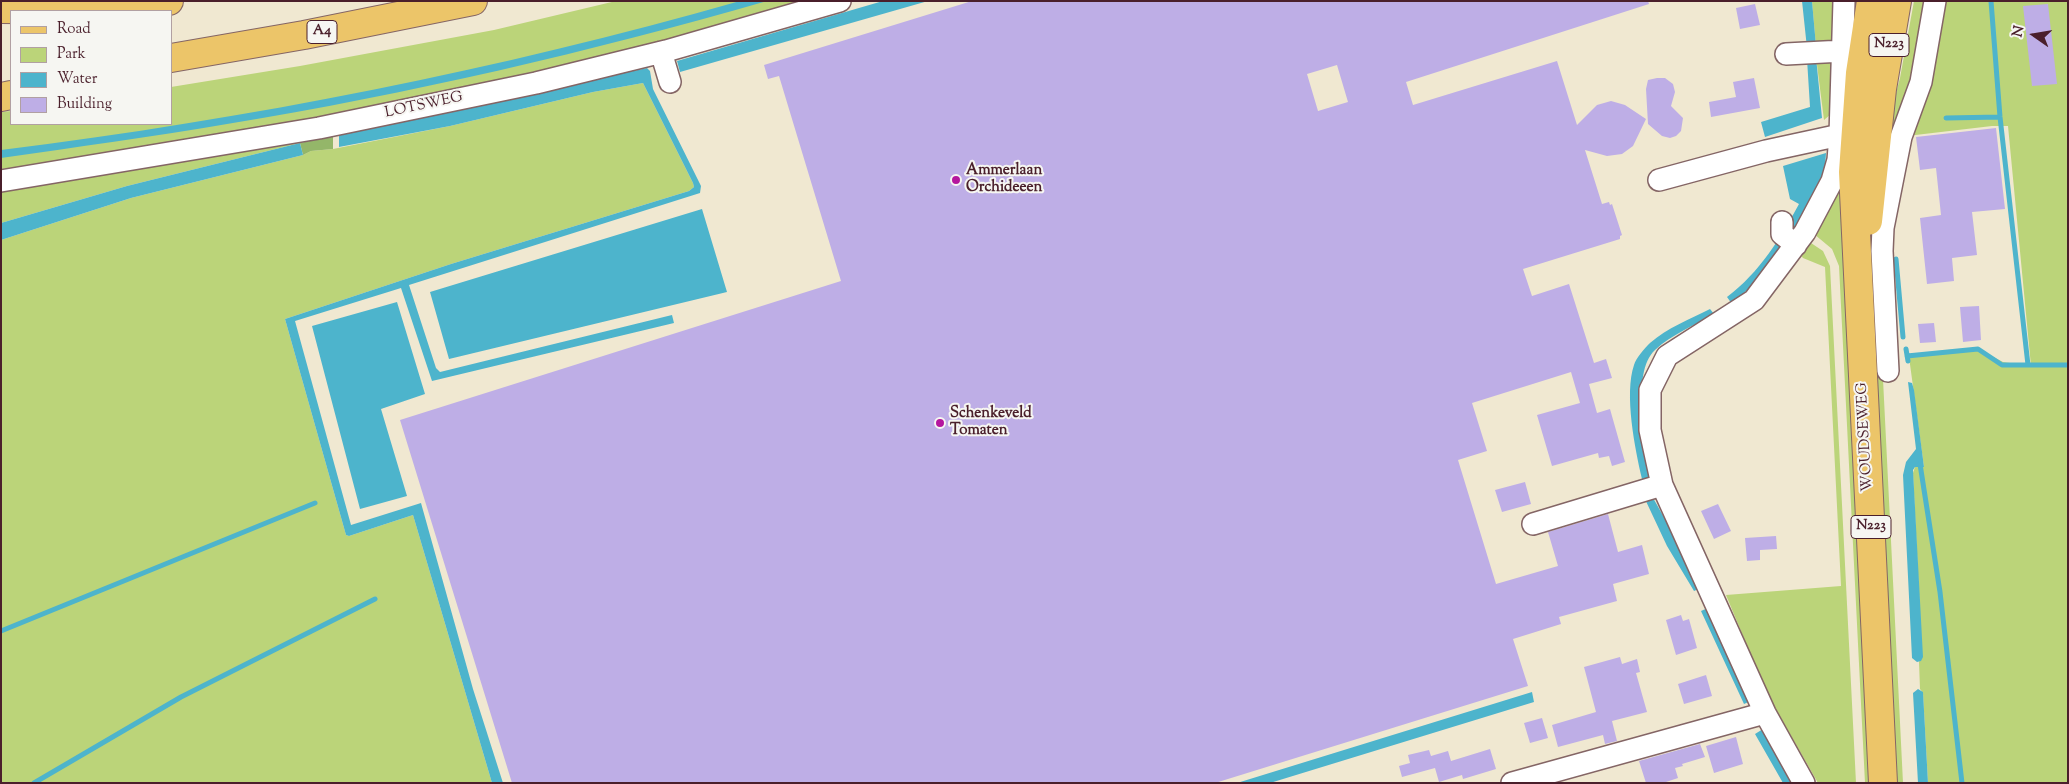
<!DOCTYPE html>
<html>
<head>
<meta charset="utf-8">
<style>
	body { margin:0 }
	#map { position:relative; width:2069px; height:784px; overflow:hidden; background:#f0e8d1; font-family:"Sorts Mill Goudy",serif }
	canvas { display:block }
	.frame { position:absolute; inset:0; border:2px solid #4a1f2b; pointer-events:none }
	.legend { position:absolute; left:10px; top:10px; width:162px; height:115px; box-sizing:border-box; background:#f6f6f2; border:1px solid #b1a0a2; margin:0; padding:6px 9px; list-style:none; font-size:15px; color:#4a1f2b }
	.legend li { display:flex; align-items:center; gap:10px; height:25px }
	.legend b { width:25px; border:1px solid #b1a0a2 }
	.north { position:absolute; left:2009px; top:10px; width:50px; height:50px; -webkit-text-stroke:4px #f6f6f2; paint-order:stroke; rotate:283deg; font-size:14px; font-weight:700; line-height:20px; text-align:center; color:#4a1f2b }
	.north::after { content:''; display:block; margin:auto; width:18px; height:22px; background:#4a1f2b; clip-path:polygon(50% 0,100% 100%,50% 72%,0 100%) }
</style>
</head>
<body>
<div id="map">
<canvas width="2069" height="784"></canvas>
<div class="frame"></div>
<ul class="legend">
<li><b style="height:6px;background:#ecc569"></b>Road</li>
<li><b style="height:14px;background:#bbd479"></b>Park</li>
<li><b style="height:14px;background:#4db4cc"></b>Water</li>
<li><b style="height:14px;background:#beaee6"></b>Building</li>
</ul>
<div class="north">N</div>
</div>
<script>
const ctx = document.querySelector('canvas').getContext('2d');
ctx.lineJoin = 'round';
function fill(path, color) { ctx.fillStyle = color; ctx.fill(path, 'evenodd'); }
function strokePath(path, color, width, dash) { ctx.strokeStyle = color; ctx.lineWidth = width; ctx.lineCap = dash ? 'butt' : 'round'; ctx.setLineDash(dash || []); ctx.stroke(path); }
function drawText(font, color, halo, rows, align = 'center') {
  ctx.font = font + ' "Sorts Mill Goudy",serif'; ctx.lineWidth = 4; ctx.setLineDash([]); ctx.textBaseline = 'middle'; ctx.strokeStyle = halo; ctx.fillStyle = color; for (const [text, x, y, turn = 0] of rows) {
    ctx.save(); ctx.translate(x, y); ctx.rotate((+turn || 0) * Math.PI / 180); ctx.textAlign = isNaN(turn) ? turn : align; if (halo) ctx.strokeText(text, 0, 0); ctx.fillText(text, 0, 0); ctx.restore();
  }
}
fill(new Path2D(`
	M 616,1 L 811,1 L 674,40 L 500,83 L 355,113 L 85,158 L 1,169 L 1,112 L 11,111 L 11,124 L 171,124 L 171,87 L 300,66 L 494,30 Z
	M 1812,1 L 1838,1 L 1833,41 L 1816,46 Z
	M 1849,1 L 1864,1 L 1874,783 L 1865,783 L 1839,266 L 1832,249 L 1814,234 L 1824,204 Z
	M 1914,1 L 1929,1 L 1921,51 L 1897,124 L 1883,379 L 1903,783 L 1894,783 L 1869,254 L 1870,228 L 1883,142 L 1900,78 Z
	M 1942,1 L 2068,1 L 2068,783 L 1928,783 L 1923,693 L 1920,689 L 1919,662 L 1922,654 L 1913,473 L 1915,467 L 1924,467 L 1909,357 L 1949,350 L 1969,349 L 1982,351 L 2003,362 L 2031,366 L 2008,126 L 1992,126 L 1907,136 Z
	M 1816,57 L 1833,60 L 1831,114 L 1824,120 Z
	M 643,83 L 693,183 L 694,187 L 689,191 L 451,264 L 285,319 L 346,535 L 349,536 L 413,515 L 492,783 L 1,783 L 1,240 L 131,198 L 303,155 L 311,151 L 333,149 L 450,126 L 593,92 Z
	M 295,138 L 300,143 L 127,186 L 1,223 L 1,185 Z
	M 1808,241 L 1823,251 L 1830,266 L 1856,783 L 1818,783 L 1767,694 L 1726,595 L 1841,586 L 1825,267 L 1803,258 L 1797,251 Z`), '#bbd479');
fill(new Path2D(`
	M 333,136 L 333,149 L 311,151 L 303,155 L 300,143 Z`), '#94b669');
fill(new Path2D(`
	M 740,1 L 767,1 C 590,52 409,94 227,124 C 152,137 76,147 1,158 L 1,150 C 250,119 498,70 740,1 Z
	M 883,1 L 928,1 L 680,72 L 677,61 Z
	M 1802,1 L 1812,1 L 1816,46 L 1807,48 Z
	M 1816,57 L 1822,118 L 1765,137 L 1761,122 L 1810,107 L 1807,59 Z
	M 647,68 L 650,71 L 653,89 L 701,186 L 700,193 L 409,285 L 436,368 L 440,372 L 672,315 L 674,323 L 432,381 L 401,288 L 295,321 L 351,525 L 421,503 L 473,689 L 503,783 L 492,783 L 413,515 L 349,536 L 346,535 L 285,319 L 451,264 L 689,191 L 694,187 L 693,183 L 643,83 L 593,92 L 450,126 L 339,147 L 339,135 Z
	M 300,143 L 303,155 L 131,198 L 1,240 L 1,223 L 127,186 Z
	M 1826,153 L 1825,168 L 1812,203 L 1758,280 L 1732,304 L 1727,297 C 1760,272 1780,239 1799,204 L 1790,199 L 1783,166 Z
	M 702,209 L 727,292 L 449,359 L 430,292 Z
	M 397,302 L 425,394 L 381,409 L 407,496 L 360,509 L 312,326 Z
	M 1710,309 L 1714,314 C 1695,325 1671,335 1655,350 C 1630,373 1647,446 1651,477 L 1642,479 C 1635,449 1624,394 1634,365 C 1636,358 1645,348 1650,343 C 1667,328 1690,319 1710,309 Z
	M 1908,382 L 1912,383 L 1914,390 L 1924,467 L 1915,467 L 1913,470 L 1923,657 L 1921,661 L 1917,662 L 1912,658 L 1903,475 L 1906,462 L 1916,449 Z
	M 1652,496 L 1703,587 L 1694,591 L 1667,546 L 1644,497 Z
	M 1710,607 L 1753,700 L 1744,704 L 1701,611 Z
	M 1918,689 L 1923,692 L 1928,783 L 1918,783 L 1913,693 Z
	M 1532,692 L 1534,702 L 1270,783 L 1237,783 Z
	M 1763,729 L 1793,783 L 1783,783 L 1755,734 Z`), '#4db4cc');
strokePath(new Path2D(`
	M 1991,1 L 2000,117 L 2028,365
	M 1946,118 L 2000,117
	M 1896,259 L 1903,337
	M 1906,349 L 1908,361
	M 1907,356 L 1978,349 L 2002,365 L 2068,365
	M 1920,464 L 1940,592 L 1962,783
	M 1,631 L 315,503
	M 34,783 L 181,697 L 375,599`), '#4db4cc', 5);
fill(new Path2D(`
	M 972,1 L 1648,1 L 1649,4 L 1406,82 L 1413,105 L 1557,61 L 1577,125 L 1597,105 L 1611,101 L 1625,105 L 1646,119 L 1633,146 L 1622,154 L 1607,156 L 1585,150 L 1602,204 L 1609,202 L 1610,205 L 1612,204 L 1622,235 L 1620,236 L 1620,239 L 1523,269 L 1532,296 L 1569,284 L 1594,363 L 1606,359 L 1612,378 L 1589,384 L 1597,413 L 1610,409 L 1625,462 L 1612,466 L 1609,456 L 1599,458 L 1598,453 L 1552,466 L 1537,415 L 1580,403 L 1571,372 L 1472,403 L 1487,451 L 1458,460 L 1496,584 L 1558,566 L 1548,532 L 1608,514 L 1618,552 L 1642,545 L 1649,574 L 1613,584 L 1617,601 L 1559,617 L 1561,624 L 1513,639 L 1528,686 L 1215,783 L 512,783 L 400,420 L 841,281 L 779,76 L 768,79 L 764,65 ZM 1337,65 L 1348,102 L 1318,111 L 1307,74 Z
	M 1755,4 L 1760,25 L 1740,29 L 1736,8 Z
	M 2048,4 L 2057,84 L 2032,86 L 2023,6 Z
	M 1657,78 L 1665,78 L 1673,84 L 1675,92 L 1671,106 L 1683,118 L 1681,131 L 1676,136 L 1670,138 L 1662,136 L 1648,124 L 1646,89 L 1648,80 Z
	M 1754,78 L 1760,108 L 1711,117 L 1709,102 L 1736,97 L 1733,82 Z
	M 1996,128 L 2005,209 L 1972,212 L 1977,255 L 1952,258 L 1954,281 L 1927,284 L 1920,218 L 1941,215 L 1936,168 L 1920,170 L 1916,137 Z
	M 1979,306 L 1981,340 L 1963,342 L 1960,307 Z
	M 1934,323 L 1936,342 L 1920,343 L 1918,324 Z
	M 1525,482 L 1531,504 L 1502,512 L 1495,490 Z
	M 1718,504 L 1731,531 L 1714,539 L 1701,511 Z
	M 1776,536 L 1777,549 L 1760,550 L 1760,560 L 1747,561 L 1745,538 Z
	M 1681,615 L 1683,621 L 1689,619 L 1697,648 L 1676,655 L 1666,620 Z
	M 1620,657 L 1622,664 L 1637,659 L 1640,672 L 1636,673 L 1647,712 L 1612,721 L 1617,741 L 1605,744 L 1603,735 L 1558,747 L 1552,725 L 1596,712 L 1584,667 Z
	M 1706,675 L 1712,696 L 1684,704 L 1678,684 Z
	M 1542,718 L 1548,738 L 1530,743 L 1524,723 Z
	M 1736,737 L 1743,764 L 1714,773 L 1706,746 Z
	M 1700,744 L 1705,757 L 1682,764 L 1683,766 L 1675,768 L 1678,778 L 1663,783 L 1646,783 L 1639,761 Z
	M 1490,749 L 1496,769 L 1463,779 L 1462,775 L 1439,782 L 1435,768 L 1402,777 L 1399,766 L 1410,763 L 1408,755 L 1429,750 L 1431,756 L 1448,751 L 1451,761 Z`), '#beaee6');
const minor = new Path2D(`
	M 661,52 L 670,82
	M 1786,54 L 1843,51
	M 1659,180 L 1766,151 L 1840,135
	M 1,181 L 319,128 L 536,83 L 666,51 L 840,1
	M 1782,222 L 1782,234 L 1796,245
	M 1888,371 L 1882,251 L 1883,228 L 1901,137 L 1921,82 L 1935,1
	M 1533,524 L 1662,485
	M 1512,783 L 1765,713
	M 1804,783 L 1765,713 L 1662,485 L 1650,430 L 1650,390 L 1667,356 L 1754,300 L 1805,232 L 1832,181 L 1838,160 L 1840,135 L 1844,1`);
const major = new Path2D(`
	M 1871,1 L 1860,73 L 1853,172 L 1883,783
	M 1868,221 L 1882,89 L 1897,1`);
const highway = new Path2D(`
	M 1,9 L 120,10
	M 111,11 L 169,1
	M 171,58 L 304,35 L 473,1
	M 1,97 L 11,95`);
strokePath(minor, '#846565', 24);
strokePath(major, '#846565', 30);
strokePath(highway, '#846565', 30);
strokePath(minor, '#fff', 21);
strokePath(major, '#ecc569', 28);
strokePath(highway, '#ecc569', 28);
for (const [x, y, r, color] of [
	[956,180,5,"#b5179e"],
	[940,423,5,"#b5179e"]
]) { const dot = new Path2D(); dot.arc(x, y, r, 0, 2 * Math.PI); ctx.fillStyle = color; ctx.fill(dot); strokePath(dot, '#f6f6f2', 2); }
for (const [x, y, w] of [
	[322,32,30],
	[1889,45,40],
	[1871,527,40]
]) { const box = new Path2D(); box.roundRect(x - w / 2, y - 11.5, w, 23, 4); ctx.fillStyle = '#f6f6f2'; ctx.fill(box); strokePath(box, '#4a1f2b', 1); }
drawText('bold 14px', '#4a1f2b', null, [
	["A4",322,32],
	["N223",1889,45],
	["N223",1871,527]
]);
drawText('15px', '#4a1f2b', '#f6f6f2', [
	["LOTSWEG",424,106,-12],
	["WOUDSEWEG",1866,437,-93]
]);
drawText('bold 15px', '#4a1f2b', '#f6f6f2', [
	["Ammerlaan",966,171],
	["Orchideeen",966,188],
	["Schenkeveld",950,414],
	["Tomaten",950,431]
], 'left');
</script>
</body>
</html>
